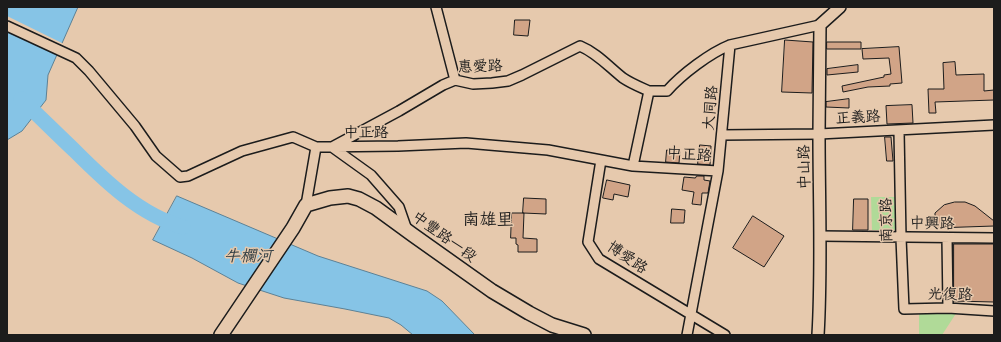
<!DOCTYPE html>
<html>
<head>
<meta charset="utf-8">
<style>
	body { margin:0 }
	#map { position:relative; width:1001px; height:342px; overflow:hidden; background:#e6c9ad; font-family:"Shantell Sans",sans-serif }
	canvas { display:block }
	.frame { position:absolute; inset:0; border:8px solid #1c1c1c; pointer-events:none }
</style>
</head>
<body>
<div id="map">
<canvas width="1001" height="342"></canvas>
<div class="frame"></div>
</div>
<script>
const ctx = document.querySelector('canvas').getContext('2d');
ctx.lineJoin = 'round';
function fill(path, color) { ctx.fillStyle = color; ctx.fill(path, 'evenodd'); }
function strokePath(path, color, width, dash) { ctx.strokeStyle = color; ctx.lineWidth = width; ctx.lineCap = dash ? 'butt' : 'round'; ctx.setLineDash(dash || []); ctx.stroke(path); }
function drawText(font, color, halo, rows, align = 'center') {
  ctx.font = font + ' "Shantell Sans","LXGW WenKai TC",sans-serif'; ctx.lineWidth = 3; ctx.setLineDash([]); ctx.textBaseline = 'middle'; ctx.strokeStyle = halo; ctx.fillStyle = color; for (const [text, x, y, turn = 0] of rows) {
    ctx.save(); ctx.translate(x, y); ctx.rotate((+turn || 0) * Math.PI / 180); ctx.textAlign = isNaN(turn) ? turn : align; if (halo) ctx.strokeText(text, 0, 0); ctx.fillText(text, 0, 0); ctx.restore();
  }
}
fill(new Path2D(`
	M 871,197 L 895,197 L 895,230 L 872,230 Z
	M 957,312 L 942,335 L 919,335 L 919,313 Z`), '#b0da98');
const water = new Path2D(`
	M 8,7 L 78,7 L 48,75 L 46,100 L 22,131 L 7,140 Z
	M 177,196 L 318,256 L 427,291 L 442,301 L 475,335 L 413,335 L 401,325 L 389,318 L 345,309 L 284,298 L 238,283 L 192,258 L 153,240 Z`);
fill(water, '#86c4e6');
strokePath(water, '#5c8195', 1);
fill(new Path2D(`
	M 7,16 L 64,44 L 59,55 L 7,31 Z`), '#e6c9ad');
strokePath(new Path2D(`
	M 21,99 C 39,116 56,133 74,150 C 105,181 140,215 183,227`), '#86c4e6', 15);
const building = new Path2D(`
	M 515,20 L 530,20 L 528,36 L 514,35 Z
	M 785,40 L 813,42 L 812,93 L 782,92 Z
	M 827,42 L 861,42 L 861,49 L 827,49 Z
	M 899,47 L 902,83 L 890,84 L 890,86 L 868,87 L 843,92 L 842,86 L 884,77 L 884,75 L 891,74 L 889,58 L 863,59 L 862,49 Z
	M 955,62 L 956,75 L 984,74 L 984,91 L 994,90 L 994,100 L 935,102 L 936,113 L 929,113 L 928,89 L 944,89 L 943,63 Z
	M 858,65 L 858,72 L 827,75 L 827,69 Z
	M 849,99 L 849,108 L 826,107 L 826,102 Z
	M 912,105 L 913,123 L 887,124 L 886,106 Z
	M 885,137 L 891,137 L 893,161 L 887,161 Z
	M 700,145 L 711,146 L 710,165 L 698,164 Z
	M 667,150 L 680,151 L 679,163 L 666,162 Z
	M 697,176 L 704,176 L 704,180 L 710,181 L 708,193 L 702,193 L 701,205 L 692,204 L 694,192 L 682,190 L 684,177 L 695,178 Z
	M 607,180 L 630,185 L 628,197 L 614,194 L 613,200 L 603,198 Z
	M 524,198 L 546,199 L 546,214 L 523,213 Z
	M 854,199 L 868,199 L 868,230 L 853,230 Z
	M 955,202 L 965,202 L 975,206 L 994,221 L 994,226 L 935,228 L 935,213 L 944,205 Z
	M 672,209 L 685,210 L 684,223 L 671,223 Z
	M 512,213 L 524,213 L 523,238 L 537,239 L 537,252 L 518,252 L 518,245 L 516,244 L 516,238 L 511,238 Z
	M 753,216 L 784,236 L 764,267 L 733,248 Z
	M 954,244 L 994,244 L 994,302 L 954,301 Z`);
fill(building, '#d1a487');
strokePath(building, '#1c1c1c', 1);
const minor = new Path2D(`
	M 436,7 L 455,80
	M 7,26 L 76,58 L 89,71 L 135,126 L 156,156 L 180,177 L 188,176 L 242,151 L 293,137 L 316,147 L 398,146 L 466,143 L 548,150 L 633,166 L 718,171
	M 649,91 L 667,91 C 682,74 710,53 730,45 L 820,25
	M 899,131 L 901,238 L 904,309 L 948,308 L 994,311
	M 722,135 L 819,134 L 994,125
	M 601,160 L 588,242 L 599,259 L 725,335
	M 306,205 L 316,147
	M 407,230 L 399,207 L 371,175 L 332,147 L 399,111 L 443,85 L 455,80 L 473,84 L 492,83 L 508,81 L 522,75 L 580,46 C 597,53 609,67 623,78 C 632,84 640,87 649,91 L 633,166
	M 821,236 L 994,238
	M 947,238 L 948,308
	M 687,335 L 718,171 L 730,45`);
const tertiary = new Path2D(`
	M 818,335 C 822,268 819,201 819,134 C 819,98 820,61 820,25 L 840,7`);
const secondary = new Path2D(`
	M 221,335 L 293,228 L 306,205 L 330,198 L 348,196 L 359,199 L 376,208 L 413,235 L 492,291 L 529,313 L 552,325 L 584,335`);
strokePath(minor, '#1c1c1c', 12);
strokePath(tertiary, '#1c1c1c', 14);
strokePath(secondary, '#1c1c1c', 16);
strokePath(minor, '#e6c9ad', 9);
strokePath(tertiary, '#e6c9ad', 11);
strokePath(secondary, '#e6c9ad', 13);
drawText('15px', '#1c1c1c', '#e6c9ad', [
	["惠愛路",480,67,-2],
	["大同路",711,108,-85],
	["正義路",858,118,-3],
	["中正路",366,133],
	["中正路",689,155,4],
	["中山路",805,167,-91],
	["南京路",887,220,-91],
	["中興路",932,224,1],
	["中豐路一段",444,237,36],
	["博愛路",627,258,34],
	["光復路",950,295,1]
]);
drawText('italic 16px', '#313e44', '#e6c9ad', [
	["牛欄河",248,257]
]);
drawText('17px', '#1c1c1c', '#e6c9ad', [
	["南雄里",488,221]
]);
</script>
</body>
</html>
